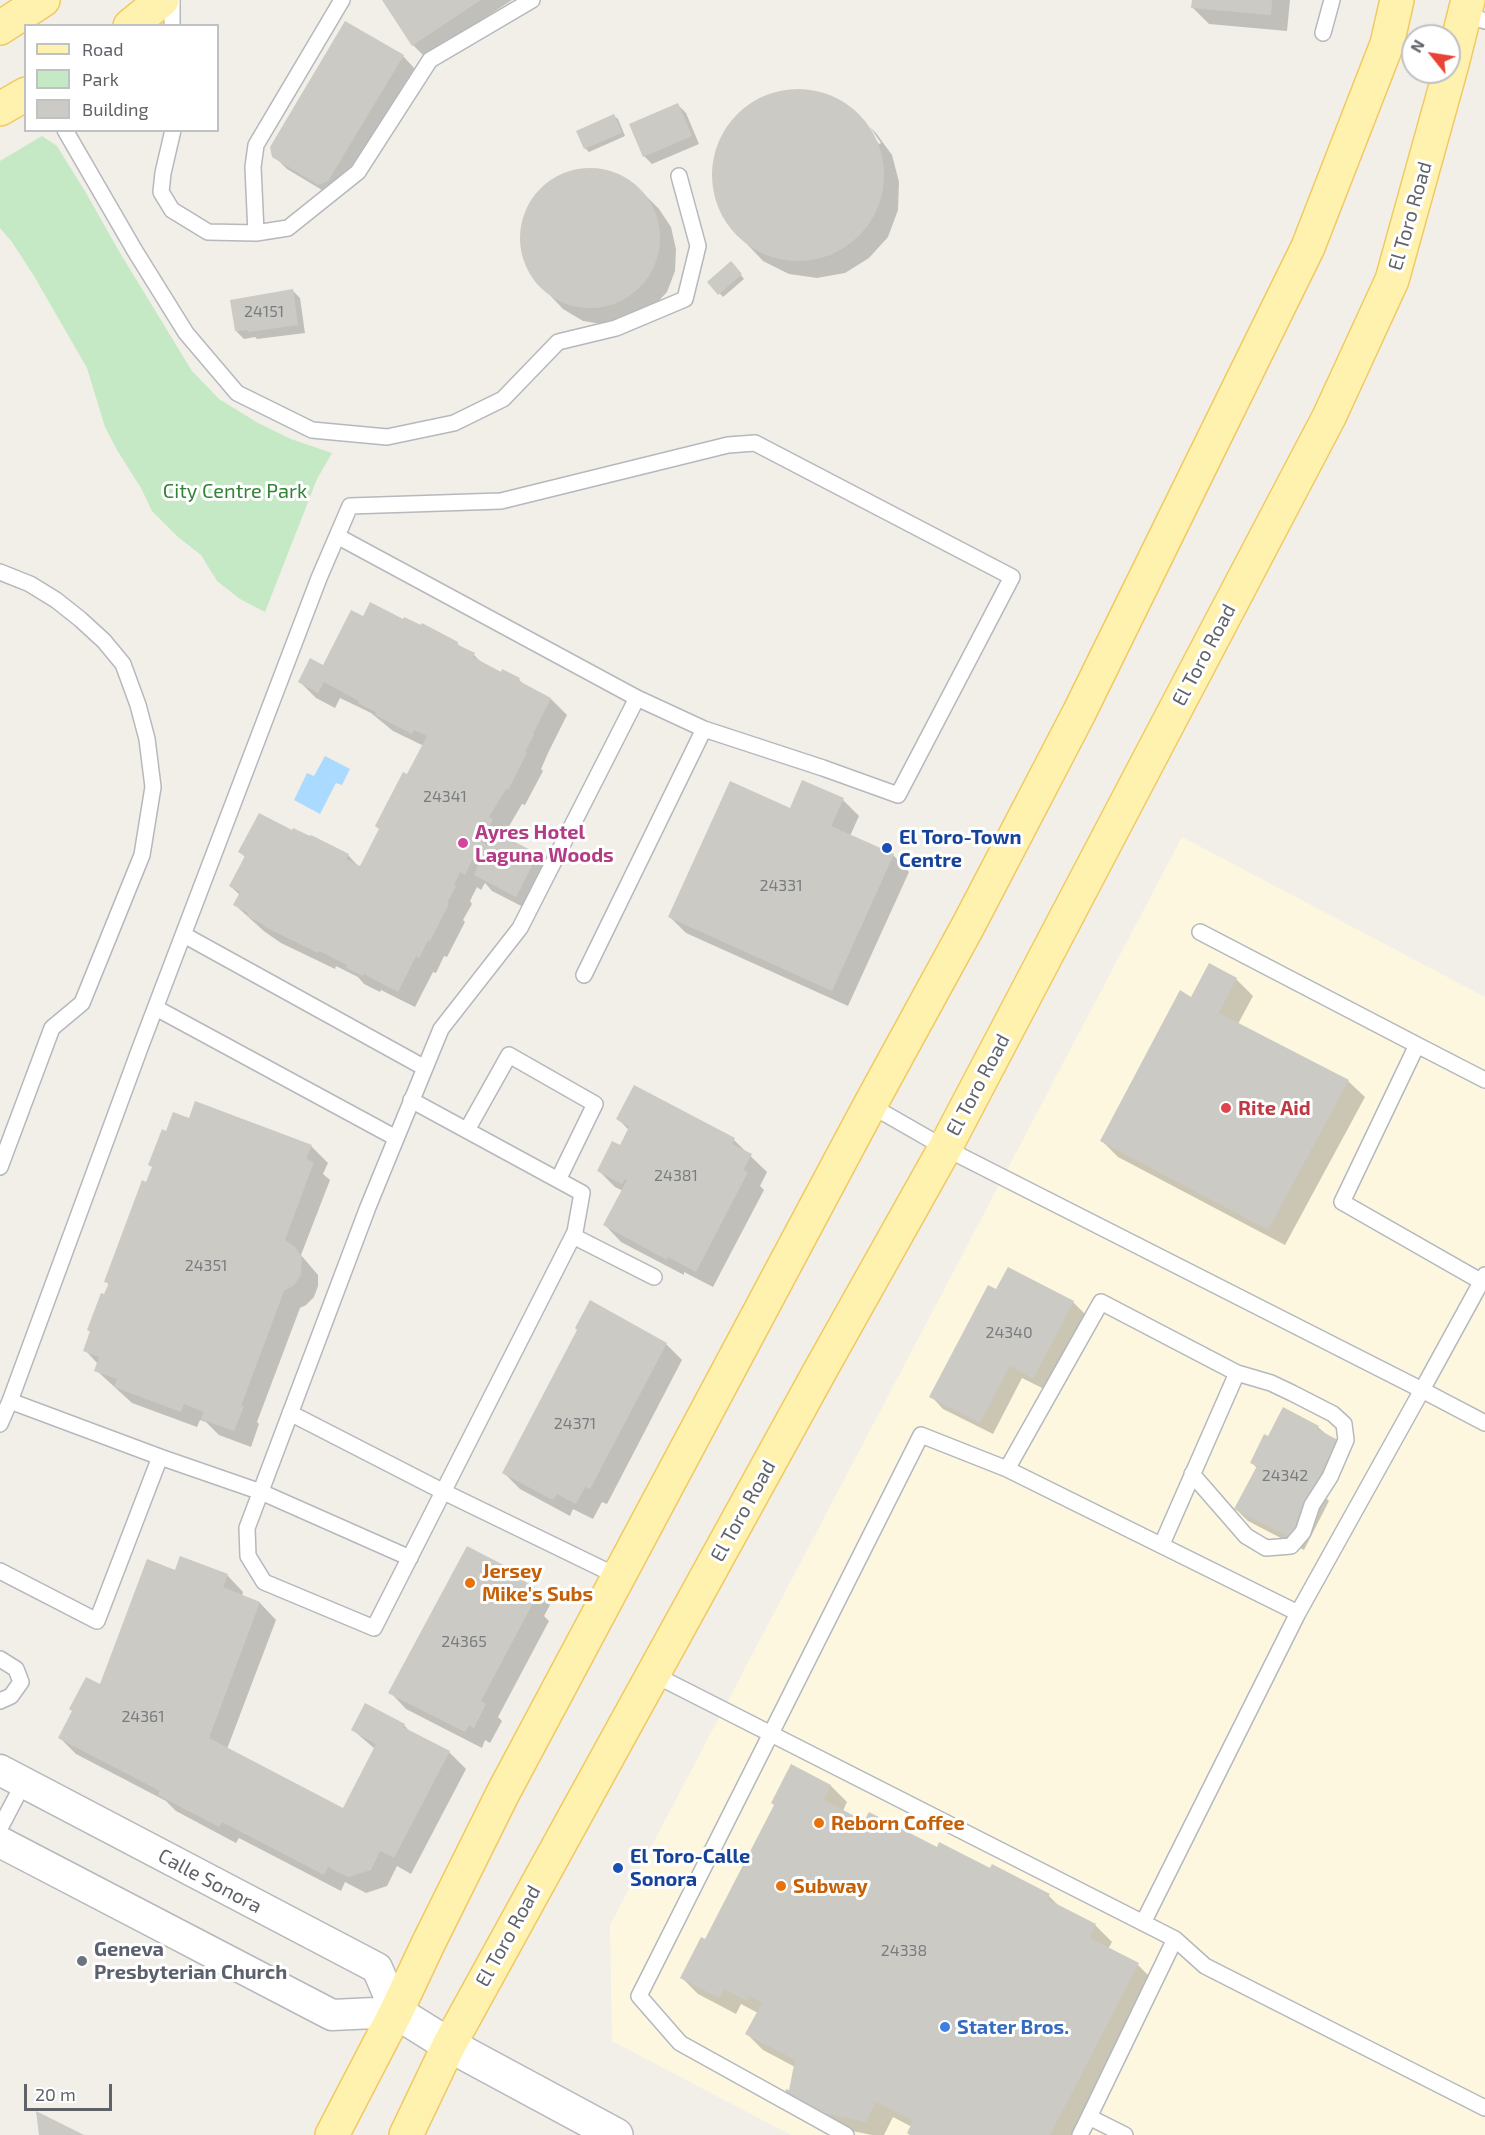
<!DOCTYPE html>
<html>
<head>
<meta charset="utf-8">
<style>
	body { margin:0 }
	#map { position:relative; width:1485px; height:2135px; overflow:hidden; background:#f1efe8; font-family:"Exo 2",sans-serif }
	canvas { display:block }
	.legend { position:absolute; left:24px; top:24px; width:195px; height:108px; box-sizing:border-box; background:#fff; border:2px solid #bfc1c3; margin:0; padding:8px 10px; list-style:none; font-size:18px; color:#5f6368 }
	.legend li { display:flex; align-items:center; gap:12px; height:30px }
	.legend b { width:30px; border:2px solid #bfc1c3 }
	.north { position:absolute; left:1401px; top:24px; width:60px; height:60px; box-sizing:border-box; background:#fff; border:2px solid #bfc1c3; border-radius:50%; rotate:300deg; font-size:16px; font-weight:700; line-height:24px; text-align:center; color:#5f6368 }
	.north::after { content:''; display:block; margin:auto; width:21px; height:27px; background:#ea4335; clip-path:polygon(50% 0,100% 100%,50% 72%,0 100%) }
	.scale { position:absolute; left:24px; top:2084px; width:88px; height:27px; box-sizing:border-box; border:3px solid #5f6368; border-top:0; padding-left:8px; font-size:18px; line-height:21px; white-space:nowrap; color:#5f6368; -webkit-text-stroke:4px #fff; paint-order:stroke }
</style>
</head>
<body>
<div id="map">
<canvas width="1485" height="2135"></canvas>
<ul class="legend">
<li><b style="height:8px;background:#fff2af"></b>Road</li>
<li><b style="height:16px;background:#c5e8c5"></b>Park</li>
<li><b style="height:16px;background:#cccac5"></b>Building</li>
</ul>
<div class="north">N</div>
<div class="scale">20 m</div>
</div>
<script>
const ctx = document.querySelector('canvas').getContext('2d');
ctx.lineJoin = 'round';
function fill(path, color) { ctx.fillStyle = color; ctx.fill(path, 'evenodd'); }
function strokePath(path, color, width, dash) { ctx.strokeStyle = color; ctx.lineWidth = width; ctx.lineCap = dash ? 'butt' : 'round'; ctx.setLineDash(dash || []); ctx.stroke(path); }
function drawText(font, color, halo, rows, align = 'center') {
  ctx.font = font + ' "Exo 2",sans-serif'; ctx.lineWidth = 6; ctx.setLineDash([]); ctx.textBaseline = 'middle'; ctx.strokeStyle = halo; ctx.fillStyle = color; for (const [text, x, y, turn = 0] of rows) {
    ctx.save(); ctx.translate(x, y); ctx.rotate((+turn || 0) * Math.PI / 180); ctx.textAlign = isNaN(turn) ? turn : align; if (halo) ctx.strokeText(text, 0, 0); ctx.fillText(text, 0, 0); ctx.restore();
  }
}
fill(new Path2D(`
	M 1182,837 L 1485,997 L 1485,2135 L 791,2135 L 612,2041 L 610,1925 Z`), '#fef7e0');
fill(new Path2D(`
	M 42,136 L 57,146 L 86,193 L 120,253 L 192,371 L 219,399 L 258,423 L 291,439 L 332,453 L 317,479 L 265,612 L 240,599 L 217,581 L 201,555 L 178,537 L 152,511 L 141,488 L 117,450 L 105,427 L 87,368 L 34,276 L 12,242 L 0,228 L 0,161 Z`), '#c5e8c5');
fill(new Path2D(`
	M 325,756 L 350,769 L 342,785 L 336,783 L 320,814 L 294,800 L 307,773 L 314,776 Z`), '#aadaff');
fill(new Path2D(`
	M 384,0 L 512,0 L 425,57 L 413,45 Z
	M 1193,0 L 1290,0 L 1287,31 L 1209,24 L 1193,8 Z
	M 403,56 L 415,69 L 340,193 L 332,196 L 287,169 L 274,156 Z
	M 810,91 L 836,99 L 858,115 L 866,123 L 863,123 L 879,144 L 881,143 L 870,127 L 876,133 L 892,155 L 899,182 L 898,210 L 888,237 L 869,258 L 845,273 L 817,278 L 789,274 L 763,261 L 746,243 L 727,223 L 715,197 L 713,168 L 720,142 L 735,118 L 756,101 L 782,92 Z
	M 678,105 L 686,113 L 699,144 L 652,164 L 644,156 Z
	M 614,116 L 618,119 L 625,136 L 589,152 L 585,148 Z
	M 581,169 L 603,170 L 624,178 L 641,191 L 659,209 L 671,227 L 676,249 L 675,271 L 667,292 L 651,309 L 607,325 L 583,321 L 563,309 L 530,274 L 522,251 L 522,227 L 528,206 L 542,189 L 560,176 Z
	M 731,263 L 744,279 L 723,297 L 709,282 Z
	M 292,290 L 300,298 L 305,333 L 257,339 L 255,337 L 244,339 L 236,331 Z
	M 363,618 L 404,621 L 457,644 L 474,655 L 483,664 L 519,680 L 526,686 L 551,699 L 567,715 L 549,751 L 541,769 L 543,771 L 525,805 L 522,804 L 505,833 L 509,837 L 507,840 L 537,856 L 554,872 L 533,912 L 492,891 L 485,883 L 481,890 L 477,887 L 470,901 L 472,904 L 463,920 L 465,922 L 447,957 L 444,956 L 436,973 L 433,972 L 415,1007 L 381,990 L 380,992 L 364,984 L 358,977 L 336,966 L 335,969 L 281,943 L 265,932 L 235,905 L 240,895 L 230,886 L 245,857 L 240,852 L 293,832 L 348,855 L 360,868 L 424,746 L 393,731 L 371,713 L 340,698 L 335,708 L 316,698 L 300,682 L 323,667 Z
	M 843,800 L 859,816 L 850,836 L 893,855 L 909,872 L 848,1006 L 686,933 L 670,917 L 790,810 Z
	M 1236,979 L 1253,996 L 1238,1024 L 1348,1081 L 1365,1097 L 1285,1245 L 1118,1157 L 1102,1141 L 1192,999 Z
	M 635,1087 L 734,1140 L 767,1172 L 760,1186 L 764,1190 L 713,1287 L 684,1272 L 684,1275 L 621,1242 L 605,1225 L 623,1191 L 615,1187 L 598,1170 L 620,1147 L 629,1130 L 618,1119 Z
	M 190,1120 L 311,1146 L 328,1163 L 323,1174 L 330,1180 L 301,1255 L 318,1275 L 318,1286 L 314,1297 L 306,1305 L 300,1308 L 257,1422 L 259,1424 L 251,1447 L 219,1435 L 206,1422 L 200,1420 L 197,1427 L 132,1403 L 96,1370 L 98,1364 L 85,1350 L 91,1332 L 88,1330 L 109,1285 L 106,1281 L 167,1132 Z
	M 997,1292 L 1073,1302 L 1085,1314 L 1046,1390 L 1022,1378 L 993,1434 L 943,1409 L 931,1396 Z
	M 666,1344 L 682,1360 L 607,1504 L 602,1502 L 593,1519 L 573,1509 L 570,1516 L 520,1489 L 504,1473 Z
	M 1318,1427 L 1349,1454 L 1326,1498 L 1329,1501 L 1304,1550 L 1248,1521 L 1236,1509 L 1257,1468 L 1251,1462 L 1269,1438 Z
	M 176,1572 L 227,1575 L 243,1592 L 242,1596 L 260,1603 L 276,1620 L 227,1749 L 343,1810 L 375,1749 L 353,1730 L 404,1725 L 411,1733 L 449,1752 L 466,1769 L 411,1874 L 397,1866 L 387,1886 L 366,1893 L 345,1882 L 341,1891 L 239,1838 L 236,1843 L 176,1811 L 166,1801 L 76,1754 L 60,1738 L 100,1686 Z
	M 516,1573 L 550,1605 L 544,1616 L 549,1621 L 498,1717 L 502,1721 L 490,1743 L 485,1740 L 482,1748 L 406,1709 L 390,1692 Z
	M 792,1766 L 831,1786 L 847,1802 L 843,1811 L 865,1823 L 938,1849 L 1049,1896 L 1060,1907 L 1095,1925 L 1112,1942 L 1108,1949 L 1138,1965 L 1154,1981 L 1075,2135 L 911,2135 L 912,2127 L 893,2117 L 884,2135 L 872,2135 L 832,2127 L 790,2092 L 795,2067 L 763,2050 L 747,2034 L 758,2013 L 741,2004 L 736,2014 L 698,1994 L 682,1978 L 705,1941 L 775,1805 Z`), '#0003');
fill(new Path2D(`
	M 382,0 L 481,0 L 412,46 Z
	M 1192,0 L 1272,0 L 1271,15 L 1191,8 Z
	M 345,21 L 404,55 L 328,181 L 318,185 L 272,157 L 270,147 Z
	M712 175a86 86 0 1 1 172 0a86 86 0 1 1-172 0Z
	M 678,103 L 692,136 L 643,157 L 629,124 Z
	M 614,114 L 622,133 L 584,149 L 576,131 Z
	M520 238a70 70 0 1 1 140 0a70 70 0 1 1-140 0Z
	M 731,261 L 742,274 L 718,295 L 707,282 Z
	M 293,289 L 298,325 L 248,332 L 248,330 L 235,331 L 230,300 Z
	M 370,602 L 403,619 L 404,617 L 421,625 L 422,623 L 458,642 L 458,645 L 475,653 L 473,657 L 501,672 L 502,669 L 520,678 L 519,681 L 551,698 L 533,734 L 534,735 L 525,752 L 527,753 L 508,790 L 506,789 L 489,817 L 493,819 L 482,842 L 489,846 L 496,832 L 538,854 L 516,897 L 474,875 L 480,862 L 473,858 L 465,875 L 460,872 L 454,885 L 456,886 L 447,903 L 449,904 L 430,941 L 428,940 L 419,958 L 416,956 L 398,992 L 364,974 L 363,976 L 346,968 L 347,965 L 319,951 L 318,953 L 263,926 L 264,925 L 247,916 L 248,913 L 233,905 L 240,892 L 229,886 L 245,856 L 238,852 L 259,813 L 292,830 L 293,828 L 310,836 L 311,835 L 349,854 L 346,859 L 360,866 L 379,829 L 375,826 L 403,772 L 407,774 L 427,736 L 414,730 L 412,734 L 375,715 L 376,712 L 358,703 L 359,701 L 324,682 L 318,693 L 298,682 L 310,658 L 323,665 L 351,610 L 363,616 Z
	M 802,780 L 844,798 L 831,826 L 894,854 L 832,991 L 668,917 L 730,781 L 790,808 Z
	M 1209,963 L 1237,978 L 1219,1013 L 1349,1080 L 1268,1230 L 1100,1141 L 1180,990 L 1191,997 Z
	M 634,1085 L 735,1138 L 732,1144 L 752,1154 L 743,1170 L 748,1172 L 696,1272 L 668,1257 L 667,1260 L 603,1225 L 627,1180 L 625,1179 L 622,1184 L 597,1171 L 612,1141 L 620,1145 L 629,1127 L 616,1119 Z
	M 195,1101 L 312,1145 L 306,1159 L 314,1162 L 285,1240 L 295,1247 L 302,1257 L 301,1275 L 294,1285 L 284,1291 L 241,1406 L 244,1406 L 234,1431 L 201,1419 L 204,1412 L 184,1404 L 181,1412 L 114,1387 L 117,1379 L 94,1371 L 99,1357 L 83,1351 L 90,1331 L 87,1330 L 101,1293 L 104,1294 L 109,1283 L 104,1282 L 142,1180 L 146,1182 L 152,1167 L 148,1165 L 162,1129 L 166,1131 L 173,1112 L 189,1118 Z
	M 1008,1267 L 1074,1301 L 1033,1379 L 1010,1366 L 980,1423 L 929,1397 L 988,1285 L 996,1289 Z
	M 590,1300 L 667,1343 L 590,1489 L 585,1487 L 576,1504 L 557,1494 L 553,1500 L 502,1473 L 577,1330 L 575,1328 Z
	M 1283,1407 L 1319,1426 L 1317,1429 L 1338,1440 L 1314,1486 L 1318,1487 L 1291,1538 L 1234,1509 L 1257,1466 L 1250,1463 L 1264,1434 L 1268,1436 Z
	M 467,1546 L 517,1572 L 515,1577 L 535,1587 L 528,1600 L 533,1603 L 481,1701 L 486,1704 L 474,1728 L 469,1725 L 465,1732 L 388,1693 Z
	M 180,1556 L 228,1574 L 223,1587 L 260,1602 L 209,1738 L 343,1808 L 376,1744 L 351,1730 L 365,1703 L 405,1724 L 403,1727 L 450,1751 L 394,1858 L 380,1851 L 371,1870 L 348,1877 L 328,1867 L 324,1875 L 222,1822 L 219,1827 L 158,1795 L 160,1791 L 58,1738 L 72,1711 L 69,1709 L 86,1677 L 100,1684 L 147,1559 L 175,1570 Z
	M 791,1764 L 831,1785 L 824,1800 L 864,1821 L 869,1812 L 937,1847 L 939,1842 L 990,1868 L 992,1864 L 1050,1894 L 1047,1899 L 1096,1924 L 1090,1938 L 1139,1963 L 1050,2135 L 910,2135 L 907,2133 L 913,2121 L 876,2102 L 866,2122 L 814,2111 L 815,2107 L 784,2100 L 786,2089 L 789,2090 L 795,2060 L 745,2034 L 762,2003 L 750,1996 L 747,2001 L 724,1989 L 719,1998 L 680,1978 L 701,1937 L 705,1939 L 774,1805 L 771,1803 Z
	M 36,2111 L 84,2135 L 39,2135 Z`), '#cccac5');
const service = new Path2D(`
	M 172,0 L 172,26
	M 1465,14 L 1485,21
	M 1323,33 L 1332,0
	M 65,130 L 135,251 L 186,333 L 237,393 L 312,430 L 387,437 L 454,423 L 503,399 L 558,342 L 616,328 L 685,299 L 698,246 L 679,176
	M 173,130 L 163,173 L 161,192 L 172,210 L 208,232 L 256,233 L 288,228 L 358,172 L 430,60 L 532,0
	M 256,233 L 253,167 L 256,145 L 342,0
	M 0,572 L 30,584 L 56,600 L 80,619 L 104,641 L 123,664 L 138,705 L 147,739 L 153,787 L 142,855 L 82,1003 L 52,1028 L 0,1167
	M 1200,932 L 1417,1045 L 1342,1202 L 1482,1282
	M 184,935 L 425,1068
	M 584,975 L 704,729
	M 156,1008 L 396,1138
	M 1417,1045 L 1485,1080
	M 411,1100 L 582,1193 L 575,1232 L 374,1628 L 264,1582 L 248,1556 L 247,1528 L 368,1207 L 441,1029 L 520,928 L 637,698
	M 870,1105 L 945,1148 L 1422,1390 L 1485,1275
	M 467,1130 L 509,1055 L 595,1104 L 558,1180
	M 573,1236 L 654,1277
	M 290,1413 L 444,1492 L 619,1577
	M 0,1424 L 10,1401
	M 160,1457 L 261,1492 L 410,1558
	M 1007,1469 L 1101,1302 L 1237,1373 L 1162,1544
	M 1192,1474 L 1246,1536 L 1266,1548 L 1291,1546 L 1303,1532 L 1312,1505 L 1330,1477 L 1346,1440 L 1344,1424 L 1333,1414 L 1292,1393 L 1271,1383 L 1237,1373
	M 0,1571 L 97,1621 L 160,1457 L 10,1401 L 140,1048 L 319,578 L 350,506 L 501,501 L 728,445 L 755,443 L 1012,577 L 898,795 L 823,768 L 704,729 L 637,698 L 337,536
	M 1298,1613 L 1422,1390 L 1485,1423
	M 0,1659 L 16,1669 L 21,1682 L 11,1696 L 0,1701
	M 653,1674 L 1175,1939 L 1089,2117 L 1125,2135
	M 0,1828 L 24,1782
	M 1175,1939 L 1205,1966 L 1485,2108
	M 846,2135 L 680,2043 L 639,1996 L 921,1435 L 1007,1469 L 1298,1613 L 1143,1923
	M 1080,2135 L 1089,2117`);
const minor = new Path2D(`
	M 0,1770 L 377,1968 L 396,2012 L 332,2015 L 0,1842`);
const tertiary = new Path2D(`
	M 396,2012 L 449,2045 L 616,2135`);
const primary = new Path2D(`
	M 130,26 L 162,0
	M 0,28 L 43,0
	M 0,109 L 26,94
	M 332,2135 L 396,2012 L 428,1944 L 503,1793 L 870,1105 L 968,926 L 1079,713 L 1308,247 L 1387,44 L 1397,0
	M 406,2135 L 449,2045 L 821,1369 L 945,1148 L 1329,417 L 1392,280 L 1452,64 L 1468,0`);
strokePath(service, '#b5b8bc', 18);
strokePath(minor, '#b5b8bc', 33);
strokePath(tertiary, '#b5b8bc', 36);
strokePath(primary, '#f2c960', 36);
strokePath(service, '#fff', 15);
strokePath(minor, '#fff', 30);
strokePath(tertiary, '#fff', 33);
strokePath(primary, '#fff2af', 33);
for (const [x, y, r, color] of [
	[463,843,6,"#d1479c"],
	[887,848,6,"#1a4fb4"],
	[1226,1108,6,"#e0444e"],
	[470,1583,6,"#e8710a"],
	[819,1823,6,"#e8710a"],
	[618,1868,6,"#1a4fb4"],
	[781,1886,6,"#e8710a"],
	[82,1961,6,"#6b7280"],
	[945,2027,6,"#3f7fe0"]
]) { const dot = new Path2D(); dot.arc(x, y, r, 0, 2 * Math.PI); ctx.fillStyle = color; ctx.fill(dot); strokePath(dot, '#fff', 2); }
drawText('16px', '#7a7d7f', null, [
	["24151",264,312],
	["24341",445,797],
	["24331",781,886],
	["24381",676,1176],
	["24351",206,1266],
	["24340",1009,1333],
	["24371",575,1424],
	["24342",1285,1476],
	["24365",464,1642],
	["24361",143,1717],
	["24338",904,1951]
]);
drawText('20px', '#5f6368', '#fff', [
	["El Toro Road",1410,216,-74],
	["El Toro Road",1204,655,-62],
	["El Toro Road",978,1085,-62],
	["El Toro Road",743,1511,-61],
	["Calle Sonora",210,1881,28],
	["El Toro Road",508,1936,-61]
]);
drawText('20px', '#348238', '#fff', [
	["City Centre Park",235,491]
]);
drawText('bold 20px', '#b23c85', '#fff', [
	["Ayres Hotel",475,832],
	["Laguna Woods",475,855]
], 'left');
drawText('bold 20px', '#164399', '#fff', [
	["El Toro-Town",899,837],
	["Centre",899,860],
	["El Toro-Calle",630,1856],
	["Sonora",630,1879]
], 'left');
drawText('bold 20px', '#be3a42', '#fff', [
	["Rite Aid",1238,1108]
], 'left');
drawText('bold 20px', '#c56008', '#fff', [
	["Jersey",482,1571],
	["Mike's Subs",482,1594],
	["Reborn Coffee",831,1823],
	["Subway",793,1886]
], 'left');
drawText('bold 20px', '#5b616d', '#fff', [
	["Geneva",94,1949],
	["Presbyterian Church",94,1972]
], 'left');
drawText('bold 20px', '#366cbe', '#fff', [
	["Stater Bros.",957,2027]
], 'left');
</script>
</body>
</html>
